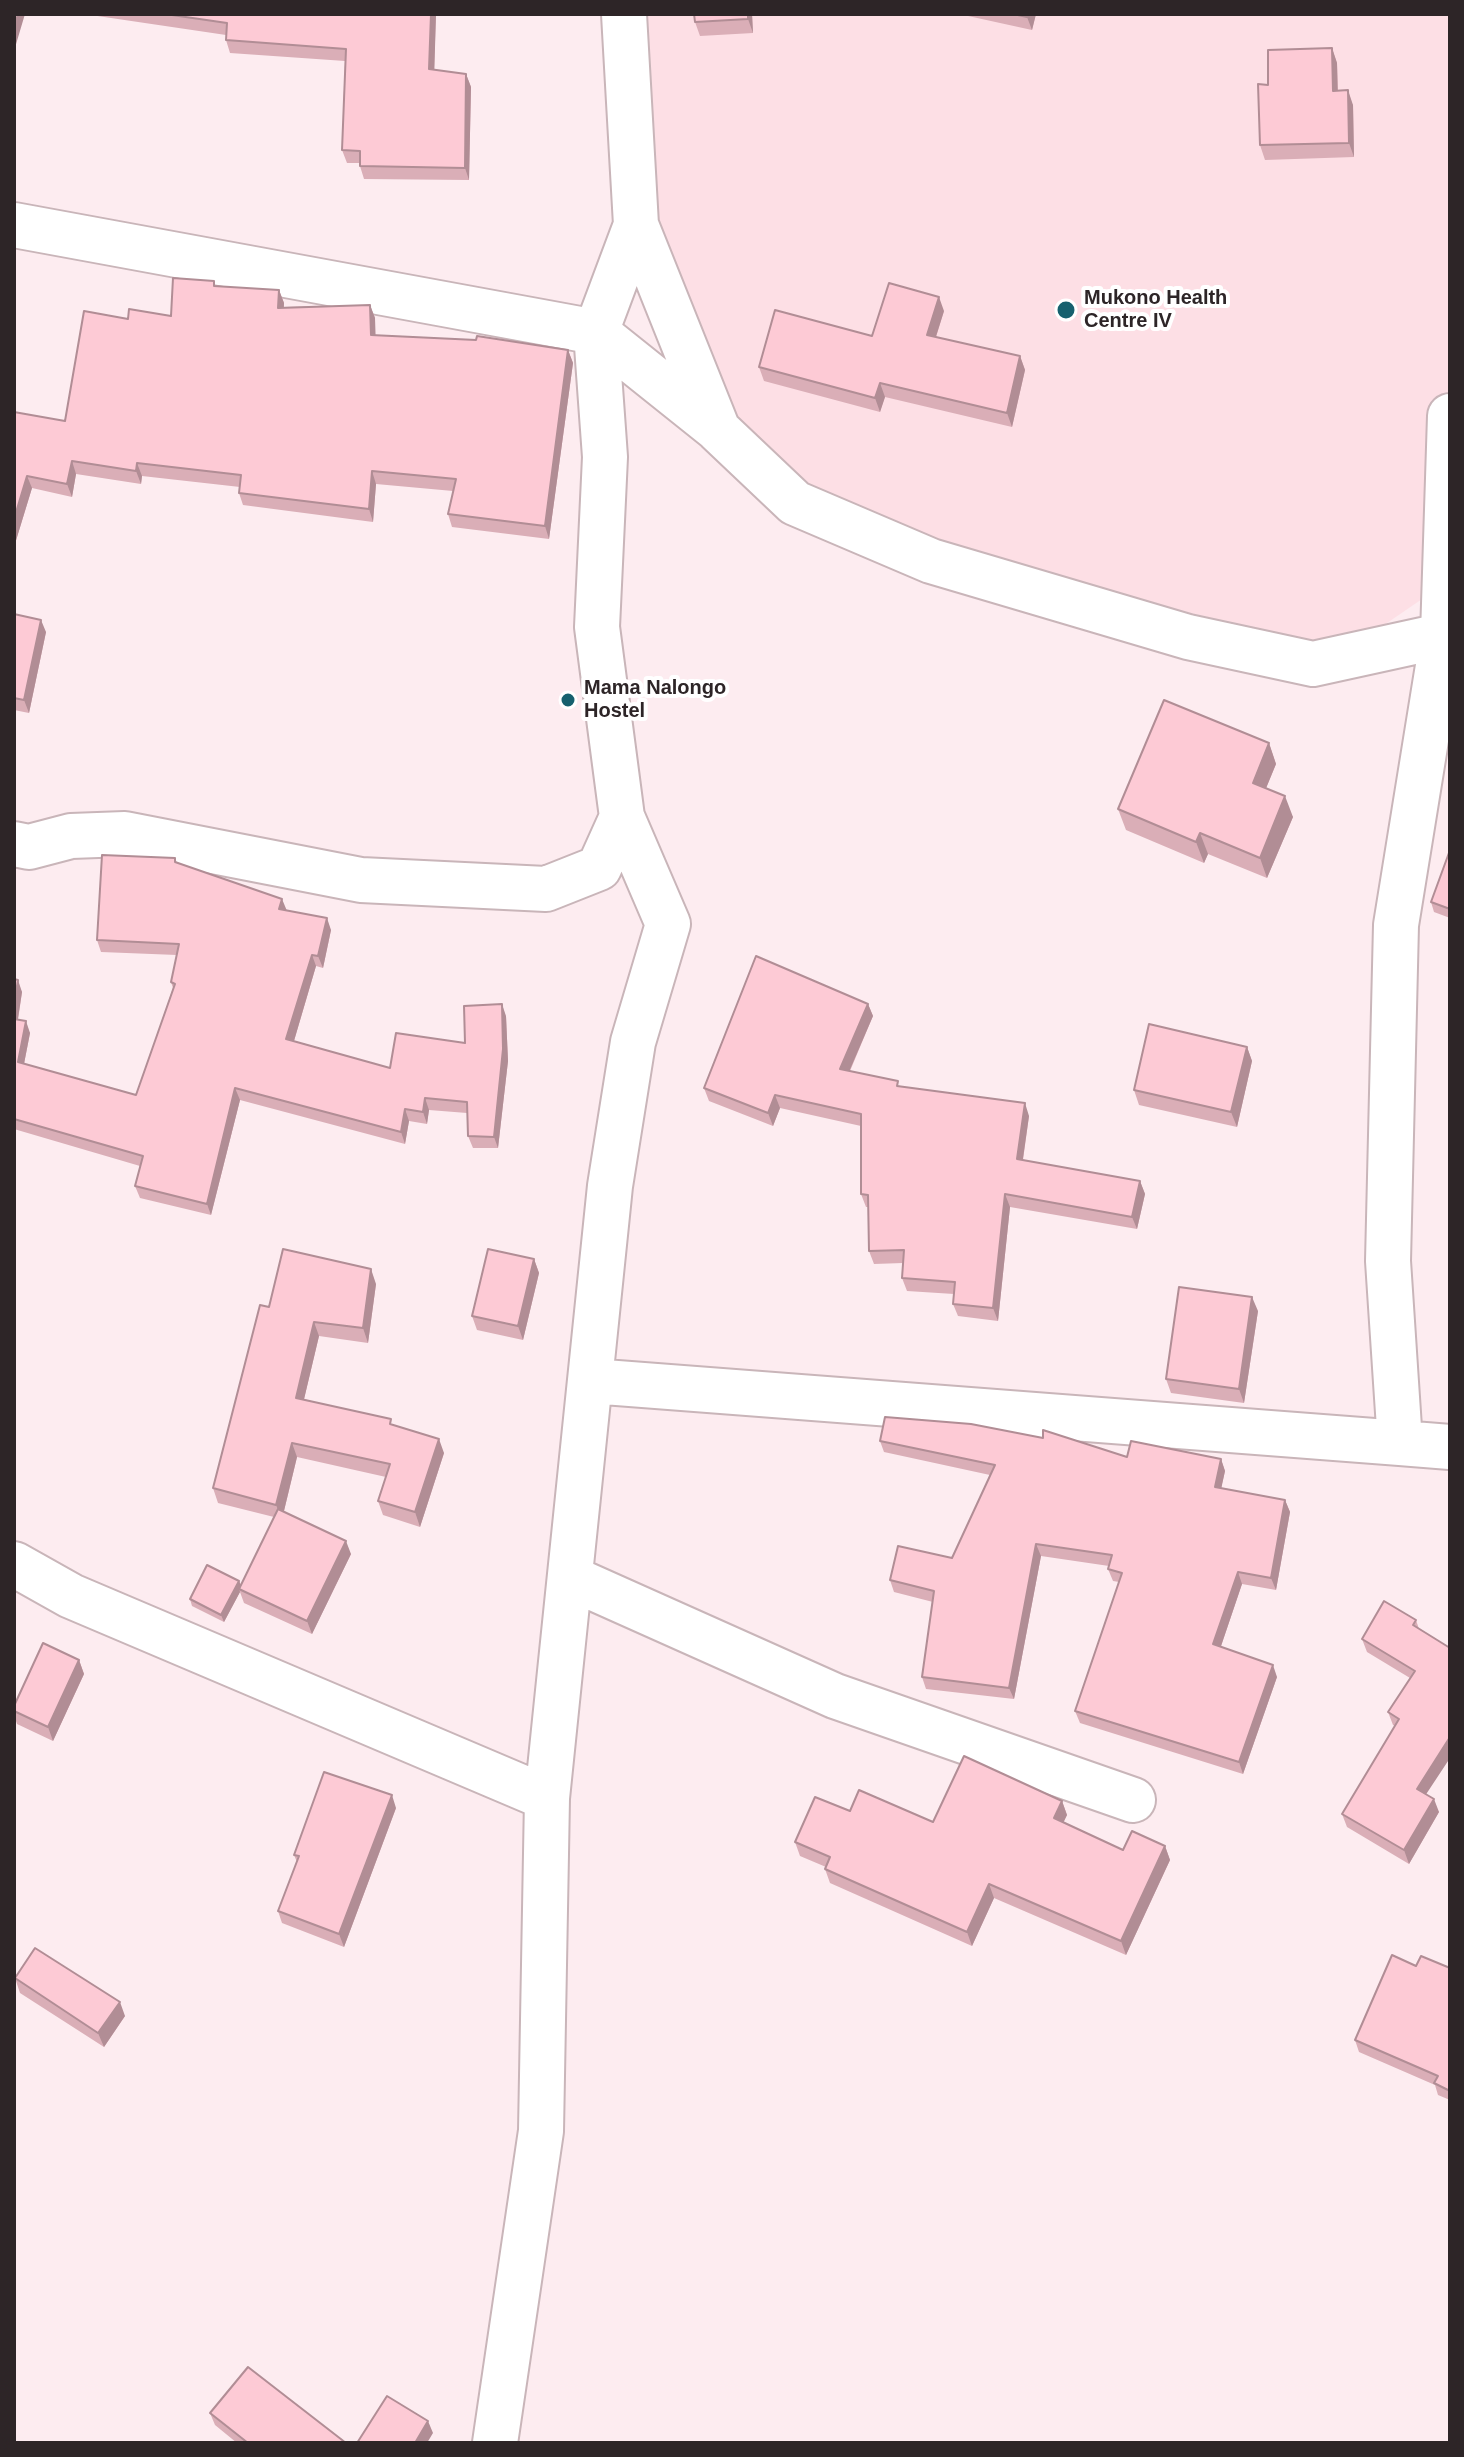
<!DOCTYPE html>
<html>
<head>
<meta charset="utf-8">
<style>
	body { margin:0 }
	#map { position:relative; width:1464px; height:2457px; overflow:hidden; background:#fdecf0; font-family:Arial,sans-serif }
	canvas { display:block }
	.frame { position:absolute; inset:0; border:16px solid #2d2527; pointer-events:none }
</style>
</head>
<body>
<div id="map">
<canvas width="1464" height="2457"></canvas>
<div class="frame"></div>
</div>
<script>
const ctx = document.querySelector('canvas').getContext('2d');
ctx.lineJoin = 'round';
function fill(path, color) { ctx.fillStyle = color; ctx.fill(path, 'evenodd'); }
function strokePath(path, color, width, dash) { ctx.strokeStyle = color; ctx.lineWidth = width; ctx.lineCap = dash ? 'butt' : 'round'; ctx.setLineDash(dash || []); ctx.stroke(path); }
function drawText(font, color, halo, rows, align = 'center') {
  ctx.font = font + ' Arial,sans-serif'; ctx.lineWidth = 8; ctx.setLineDash([]); ctx.textBaseline = 'middle'; ctx.strokeStyle = halo; ctx.fillStyle = color; for (const [text, x, y, turn = 0] of rows) {
    ctx.save(); ctx.translate(x, y); ctx.rotate((+turn || 0) * Math.PI / 180); ctx.textAlign = isNaN(turn) ? turn : align; if (halo) ctx.strokeText(text, 0, 0); ctx.fillText(text, 0, 0); ctx.restore();
  }
}
fill(new Path2D(`
	M 646,14 L 1450,14 L 1450,366 L 1444,584 L 1333,660 L 844,524 L 735,446 L 661,255 Z`), '#fddfe5');
const minor = new Path2D(`
	M 624,14 L 636,225 L 718,430 L 795,503 L 931,561 L 1188,637 L 1313,664 L 1450,634
	M 14,225 L 596,332 L 716,428
	M 1450,416 L 1443,635 L 1396,925 L 1388,1261 L 1400,1443 L 1450,1447
	M 14,844 L 29,847 L 71,836 L 125,834 L 361,880 L 546,889 L 599,868 L 622,817 L 597,627 L 605,457 L 596,332 L 636,225
	M 591,1381 L 1400,1443
	M 14,1564 L 71,1596 L 547,1798
	M 571,1578 L 835,1696 L 1133,1800
	M 495,2443 L 541,2131 L 547,1798 L 610,1186 L 633,1042 L 668,924 L 622,817`);
strokePath(minor, '#c9b5b9', 48);
strokePath(minor, '#fff', 44);
fill(new Path2D(`
	M 84,14 L 436,14 L 434,70 L 466,74 L 471,87 L 469,180 L 364,179 L 360,166 L 360,163 L 347,163 L 342,150 L 345,61 L 230,53 L 226,40 L 226,35 Z
	M 694,14 L 752,14 L 753,33 L 700,36 L 695,22 Z
	M 959,14 L 1036,14 L 1032,30 Z
	M 1332,48 L 1337,63 L 1338,91 L 1353,105 L 1354,157 L 1265,160 L 1260,145 L 1268,85 Z
	M 216,286 L 279,290 L 284,303 L 284,307 L 370,305 L 375,318 L 375,335 L 568,350 L 573,363 L 549,539 L 452,527 L 448,514 L 453,491 L 376,484 L 373,522 L 243,505 L 239,493 L 240,487 L 142,476 L 141,484 L 76,474 L 72,497 L 32,488 L 14,547 L 14,412 L 65,421 L 128,319 L 171,316 Z
	M 944,311 L 936,337 L 1020,356 L 1025,370 L 1012,427 L 885,397 L 880,412 L 764,381 L 759,367 L 872,336 Z
	M 14,614 L 46,632 L 29,713 L 14,710 Z
	M 1269,743 L 1276,764 L 1266,788 L 1293,817 L 1267,878 L 1208,854 L 1204,863 L 1126,830 L 1118,809 Z
	M 1450,850 L 1450,918 L 1434,912 L 1431,902 Z
	M 175,858 L 177,863 L 331,930 L 323,968 L 316,966 L 294,1041 L 390,1068 L 465,1043 L 506,1016 L 508,1061 L 498,1148 L 473,1148 L 468,1136 L 467,1113 L 429,1110 L 427,1124 L 409,1121 L 405,1144 L 240,1100 L 211,1215 L 140,1198 L 135,1186 L 140,1166 L 14,1129 L 14,979 L 22,992 L 18,1020 L 30,1033 L 24,1064 L 136,1095 L 173,988 L 171,982 L 177,955 L 101,952 L 97,940 Z
	M 868,1004 L 873,1016 L 850,1071 L 900,1086 L 1029,1116 L 1023,1160 L 1140,1181 L 1145,1194 L 1137,1229 L 1010,1207 L 998,1321 L 958,1316 L 953,1304 L 954,1294 L 907,1291 L 902,1278 L 903,1263 L 874,1264 L 869,1251 L 868,1207 L 866,1207 L 861,1194 L 861,1126 L 780,1108 L 773,1126 L 709,1101 L 704,1088 Z
	M 1247,1047 L 1252,1061 L 1237,1127 L 1139,1105 L 1134,1090 Z
	M 534,1259 L 539,1273 L 523,1340 L 477,1330 L 472,1316 Z
	M 376,1284 L 368,1343 L 319,1336 L 304,1399 L 393,1425 L 444,1453 L 420,1527 L 383,1515 L 378,1501 L 386,1477 L 297,1457 L 284,1511 L 351,1554 L 312,1634 L 244,1603 L 240,1592 L 224,1622 L 192,1606 L 190,1599 L 239,1581 L 241,1585 L 274,1517 L 218,1503 L 213,1488 L 269,1307 Z
	M 1258,1311 L 1244,1403 L 1171,1393 L 1166,1379 Z
	M 880,1441 L 1127,1457 L 1221,1459 L 1225,1471 L 1221,1488 L 1285,1500 L 1290,1512 L 1276,1590 L 1242,1584 L 1221,1646 L 1277,1677 L 1243,1774 L 1080,1723 L 1075,1711 L 1119,1582 L 1113,1581 L 1108,1569 L 1109,1566 L 1041,1556 L 1014,1699 L 926,1689 L 922,1677 L 933,1602 L 894,1592 L 890,1580 L 952,1558 L 990,1475 L 884,1452 Z
	M 1416,1620 L 1419,1629 L 1426,1795 L 1439,1812 L 1409,1864 L 1347,1827 L 1342,1814 L 1395,1726 L 1393,1725 L 1388,1712 L 1410,1678 L 1367,1652 L 1362,1639 Z
	M 79,1660 L 84,1674 L 53,1741 L 17,1724 L 14,1715 L 14,1706 Z
	M 1062,1801 L 1067,1815 L 1063,1822 L 1123,1850 L 1165,1846 L 1170,1860 L 1126,1955 L 994,1898 L 972,1946 L 830,1883 L 825,1869 L 826,1867 L 800,1856 L 795,1842 L 850,1811 L 933,1822 Z
	M 396,1808 L 344,1947 L 282,1923 L 278,1911 L 297,1862 L 294,1855 Z
	M 1416,1966 L 1450,1968 L 1450,2100 L 1438,2095 L 1435,2085 L 1359,2052 L 1355,2040 Z
	M 15,1978 L 125,2016 L 104,2047 L 20,1993 Z
	M 210,2413 L 346,2443 L 237,2443 L 215,2425 Z`), '#daaeb7');
fill(new Path2D(`
	M 17,14 L 25,14 L 14,51 L 14,23 Z
	M 431,14 L 436,14 L 434,81 L 429,69 Z
	M 748,14 L 752,14 L 753,33 L 748,19 Z
	M 1028,14 L 1036,14 L 1032,30 L 1027,17 Z
	M 1332,48 L 1337,63 L 1338,106 L 1333,91 Z
	M 466,74 L 471,87 L 469,180 L 465,168 Z
	M 1348,90 L 1353,105 L 1354,157 L 1349,143 Z
	M 279,290 L 284,303 L 283,320 L 278,308 Z
	M 939,297 L 944,311 L 932,349 L 927,335 Z
	M 370,305 L 375,318 L 376,348 L 371,335 Z
	M 568,350 L 573,363 L 549,539 L 545,526 Z
	M 1020,356 L 1025,370 L 1012,427 L 1007,413 Z
	M 880,383 L 885,397 L 880,412 L 875,398 Z
	M 72,461 L 76,474 L 72,497 L 67,484 Z
	M 137,463 L 142,476 L 141,484 L 136,471 Z
	M 372,471 L 376,484 L 373,522 L 369,509 Z
	M 27,476 L 32,488 L 14,547 L 14,519 Z
	M 41,620 L 46,632 L 29,713 L 24,700 Z
	M 1269,743 L 1276,764 L 1260,803 L 1253,783 Z
	M 1285,796 L 1293,817 L 1267,878 L 1260,858 Z
	M 1200,833 L 1208,854 L 1204,863 L 1196,842 Z
	M 282,899 L 287,911 L 279,909 Z
	M 327,918 L 331,930 L 323,968 L 318,956 Z
	M 312,955 L 316,966 L 291,1051 L 286,1039 Z
	M 18,980 L 22,992 L 16,1031 L 14,1026 L 14,1004 Z
	M 502,1004 L 506,1016 L 508,1061 L 498,1148 L 494,1137 Z
	M 868,1004 L 873,1016 L 845,1081 L 840,1069 Z
	M 26,1021 L 30,1033 L 22,1074 L 18,1062 Z
	M 1247,1047 L 1252,1061 L 1237,1127 L 1231,1112 Z
	M 235,1088 L 240,1100 L 211,1215 L 207,1204 Z
	M 775,1095 L 780,1108 L 773,1126 L 768,1113 Z
	M 425,1098 L 429,1110 L 427,1124 L 423,1112 Z
	M 1025,1103 L 1029,1116 L 1021,1172 L 1017,1159 Z
	M 405,1109 L 409,1121 L 405,1144 L 401,1132 Z
	M 1140,1181 L 1145,1194 L 1137,1229 L 1132,1217 Z
	M 1005,1194 L 1010,1207 L 998,1321 L 993,1308 Z
	M 534,1259 L 539,1273 L 523,1340 L 518,1326 Z
	M 371,1269 L 376,1284 L 368,1343 L 363,1328 Z
	M 1252,1297 L 1258,1311 L 1244,1403 L 1239,1389 Z
	M 314,1322 L 319,1336 L 301,1412 L 296,1398 Z
	M 439,1439 L 444,1453 L 420,1527 L 415,1512 Z
	M 292,1443 L 297,1457 L 282,1519 L 276,1505 Z
	M 1221,1459 L 1225,1471 L 1219,1499 L 1215,1487 Z
	M 1285,1500 L 1290,1512 L 1276,1590 L 1271,1578 Z
	M 346,1541 L 351,1554 L 312,1634 L 307,1621 Z
	M 1036,1544 L 1041,1556 L 1014,1699 L 1009,1688 Z
	M 1238,1572 L 1242,1584 L 1218,1655 L 1213,1644 Z
	M 239,1581 L 242,1588 L 239,1589 L 240,1592 L 224,1622 L 221,1615 Z
	M 79,1660 L 84,1674 L 53,1741 L 48,1727 Z
	M 1273,1665 L 1277,1677 L 1243,1774 L 1239,1762 Z
	M 1450,1737 L 1450,1758 L 1421,1802 L 1417,1789 Z
	M 392,1795 L 396,1808 L 344,1947 L 339,1934 Z
	M 1434,1799 L 1439,1812 L 1409,1864 L 1404,1850 Z
	M 1062,1801 L 1067,1815 L 1059,1832 L 1054,1818 Z
	M 1165,1846 L 1170,1860 L 1126,1955 L 1121,1941 Z
	M 989,1884 L 994,1898 L 972,1946 L 967,1932 Z
	M 120,2002 L 125,2016 L 104,2047 L 98,2033 Z
	M 428,2421 L 433,2433 L 427,2443 L 415,2443 Z`), '#b18d95');
const building = new Path2D(`
	M 165,14 L 431,14 L 429,69 L 466,74 L 465,168 L 360,166 L 360,151 L 342,150 L 346,49 L 226,40 L 227,23 Z
	M 694,14 L 748,14 L 748,19 L 695,22 Z
	M 1013,14 L 1028,14 L 1027,17 Z
	M 1332,48 L 1333,91 L 1348,90 L 1349,143 L 1260,145 L 1258,84 L 1268,85 L 1268,50 Z
	M 173,278 L 214,281 L 214,286 L 279,290 L 278,308 L 370,305 L 371,335 L 476,340 L 477,336 L 568,350 L 545,526 L 448,514 L 456,479 L 372,471 L 369,509 L 239,493 L 241,475 L 137,463 L 136,471 L 72,461 L 67,484 L 27,476 L 14,519 L 14,412 L 65,421 L 84,311 L 128,319 L 129,309 L 171,316 Z
	M 889,283 L 939,297 L 927,335 L 1020,356 L 1007,413 L 880,383 L 875,398 L 759,367 L 775,310 L 872,336 Z
	M 14,614 L 41,620 L 24,700 L 14,698 Z
	M 1164,700 L 1269,743 L 1253,783 L 1285,796 L 1260,858 L 1200,833 L 1196,842 L 1118,809 Z
	M 1450,850 L 1450,909 L 1431,902 Z
	M 102,855 L 175,858 L 175,862 L 282,899 L 279,909 L 327,918 L 318,956 L 312,955 L 286,1039 L 390,1068 L 396,1033 L 465,1043 L 464,1006 L 502,1004 L 503,1049 L 494,1137 L 468,1136 L 467,1102 L 425,1098 L 423,1112 L 405,1109 L 401,1132 L 235,1088 L 207,1204 L 135,1186 L 143,1156 L 14,1119 L 14,1019 L 26,1021 L 18,1062 L 136,1095 L 175,984 L 171,982 L 179,944 L 97,940 Z
	M 756,956 L 868,1004 L 840,1069 L 898,1081 L 897,1086 L 1025,1103 L 1017,1159 L 1140,1181 L 1132,1217 L 1005,1194 L 993,1308 L 953,1304 L 955,1282 L 902,1278 L 904,1250 L 869,1251 L 868,1195 L 861,1194 L 861,1114 L 775,1095 L 768,1113 L 704,1088 Z
	M 14,979 L 18,980 L 14,1004 Z
	M 1149,1024 L 1247,1047 L 1231,1112 L 1134,1090 Z
	M 283,1249 L 371,1269 L 363,1328 L 314,1322 L 296,1398 L 391,1419 L 390,1424 L 439,1439 L 415,1512 L 378,1501 L 390,1464 L 292,1443 L 276,1505 L 213,1488 L 260,1305 L 269,1307 Z
	M 488,1249 L 534,1259 L 518,1326 L 472,1316 Z
	M 1179,1287 L 1252,1297 L 1239,1389 L 1166,1379 Z
	M 885,1417 L 971,1424 L 1043,1438 L 1043,1430 L 1127,1457 L 1131,1441 L 1221,1459 L 1215,1487 L 1285,1500 L 1271,1578 L 1238,1572 L 1213,1644 L 1273,1665 L 1239,1762 L 1075,1711 L 1122,1573 L 1108,1569 L 1112,1555 L 1036,1544 L 1009,1688 L 922,1677 L 934,1591 L 890,1580 L 898,1546 L 952,1558 L 995,1465 L 880,1441 Z
	M 278,1509 L 346,1541 L 307,1621 L 239,1589 Z
	M 207,1565 L 239,1581 L 221,1615 L 190,1599 Z
	M 1384,1601 L 1416,1620 L 1413,1625 L 1450,1648 L 1450,1737 L 1417,1789 L 1434,1799 L 1404,1850 L 1342,1814 L 1399,1719 L 1388,1712 L 1415,1671 L 1362,1639 Z
	M 43,1643 L 79,1660 L 48,1727 L 14,1711 L 14,1706 Z
	M 964,1756 L 1062,1801 L 1054,1818 L 1123,1850 L 1132,1831 L 1165,1846 L 1121,1941 L 989,1884 L 967,1932 L 825,1869 L 830,1857 L 795,1842 L 815,1797 L 850,1811 L 859,1790 L 933,1822 Z
	M 324,1772 L 392,1795 L 339,1934 L 278,1911 L 299,1856 L 294,1855 Z
	M 35,1948 L 120,2002 L 98,2033 L 15,1978 Z
	M 1392,1955 L 1416,1966 L 1421,1956 L 1450,1968 L 1450,2091 L 1434,2083 L 1438,2076 L 1355,2040 Z
	M 248,2367 L 346,2443 L 248,2443 L 210,2413 Z
	M 387,2396 L 428,2421 L 415,2443 L 357,2443 Z`);
fill(building, '#fdcad5');
strokePath(building, '#b18d95', 2);
for (const [x, y, r, color] of [
	[1066,310,10,"#16606e"],
	[568,700,8,"#16606e"]
]) { const dot = new Path2D(); dot.arc(x, y, r, 0, 2 * Math.PI); ctx.fillStyle = color; ctx.fill(dot); strokePath(dot, '#fff', 3); }
drawText('bold 20px', '#2d2527', '#fff', [
	["Mukono Health",1084,298],
	["Centre IV",1084,321],
	["Mama Nalongo",584,688],
	["Hostel",584,711]
], 'left');
</script>
</body>
</html>
